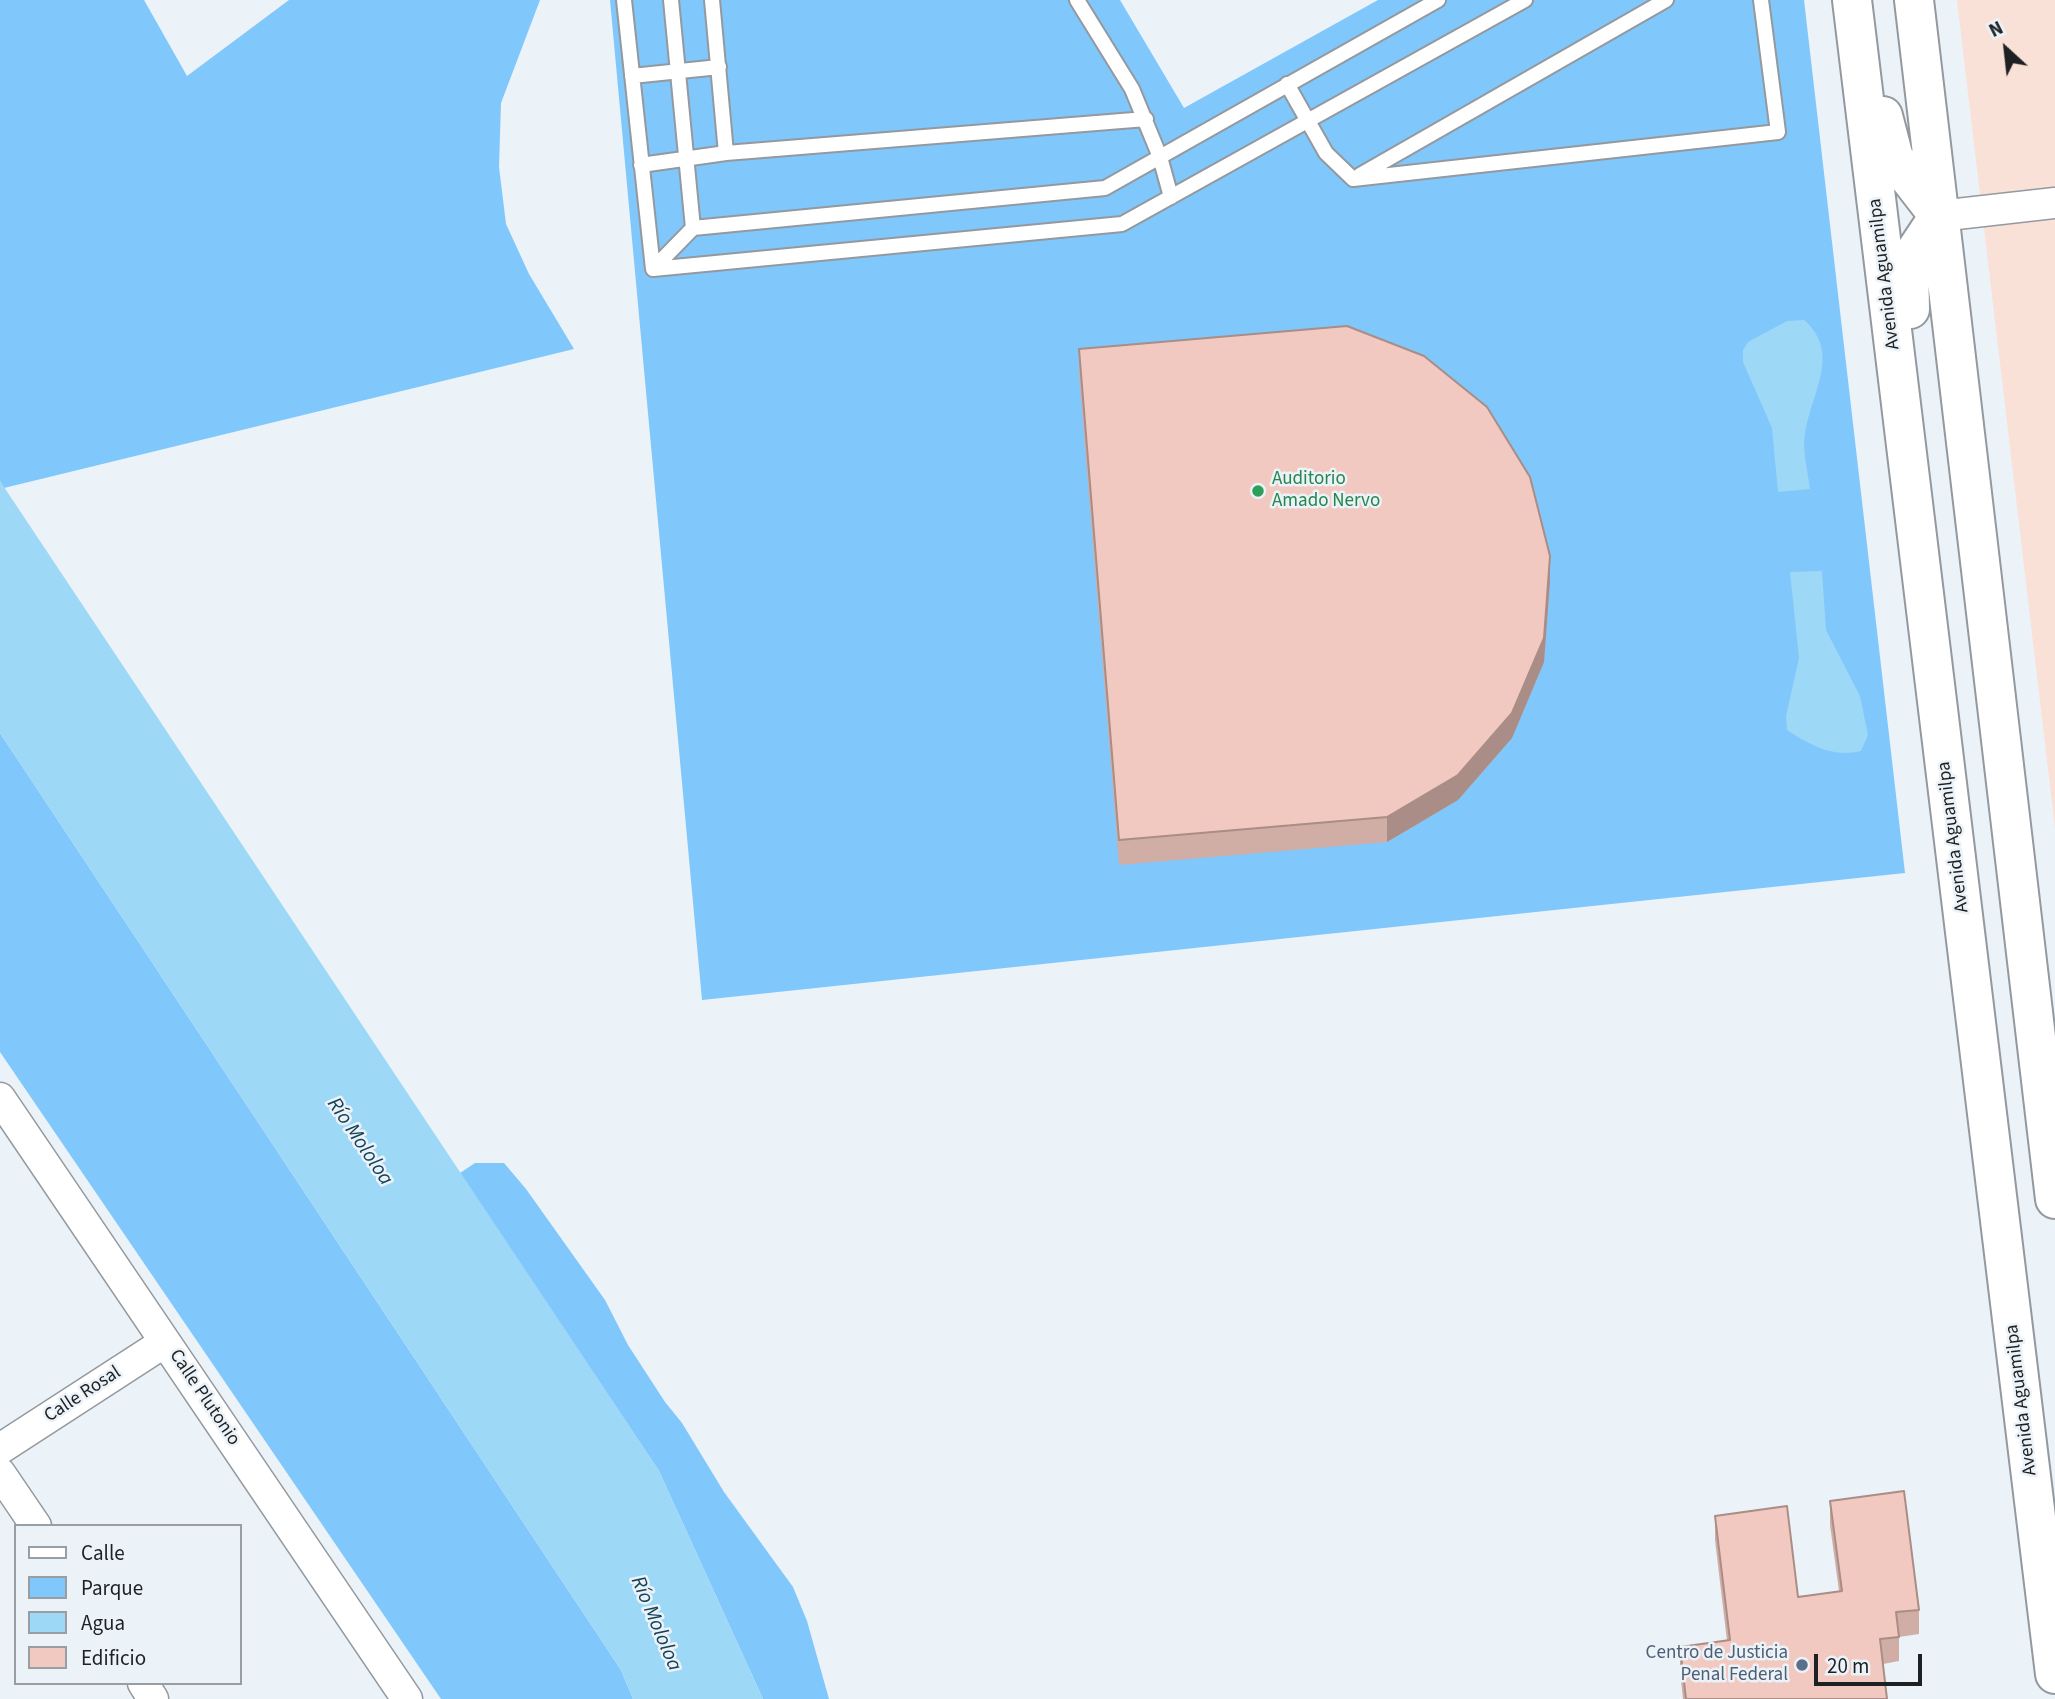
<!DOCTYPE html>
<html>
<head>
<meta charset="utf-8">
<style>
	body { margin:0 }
	#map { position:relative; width:2055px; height:1699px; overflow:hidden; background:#ebf2f8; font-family:"Source Sans 3",sans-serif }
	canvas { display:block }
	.legend { position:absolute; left:14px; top:1524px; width:228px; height:161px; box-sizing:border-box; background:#ebf2f8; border:2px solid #999ea3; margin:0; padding:9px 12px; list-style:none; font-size:21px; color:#1e2123 }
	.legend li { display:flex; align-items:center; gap:14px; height:35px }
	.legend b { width:35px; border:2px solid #999ea3 }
	.north { position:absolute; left:1971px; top:14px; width:70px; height:70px; -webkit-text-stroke:5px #ebf2f8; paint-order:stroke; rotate:333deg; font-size:19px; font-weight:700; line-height:28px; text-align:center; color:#1e2123 }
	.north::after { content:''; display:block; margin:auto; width:24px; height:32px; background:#1e2123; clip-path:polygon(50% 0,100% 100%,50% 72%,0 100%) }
	.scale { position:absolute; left:1814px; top:1654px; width:108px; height:32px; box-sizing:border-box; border:4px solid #1e2123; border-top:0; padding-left:9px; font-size:21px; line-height:24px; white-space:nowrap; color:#1e2123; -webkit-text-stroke:5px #ebf2f8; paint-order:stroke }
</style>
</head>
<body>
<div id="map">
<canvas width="2055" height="1699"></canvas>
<ul class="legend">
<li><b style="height:9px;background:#fff"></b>Calle</li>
<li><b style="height:19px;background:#80c7fc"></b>Parque</li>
<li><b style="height:19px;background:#9ed8f7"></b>Agua</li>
<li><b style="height:19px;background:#f2c9c0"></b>Edificio</li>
</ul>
<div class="north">N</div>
<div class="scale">20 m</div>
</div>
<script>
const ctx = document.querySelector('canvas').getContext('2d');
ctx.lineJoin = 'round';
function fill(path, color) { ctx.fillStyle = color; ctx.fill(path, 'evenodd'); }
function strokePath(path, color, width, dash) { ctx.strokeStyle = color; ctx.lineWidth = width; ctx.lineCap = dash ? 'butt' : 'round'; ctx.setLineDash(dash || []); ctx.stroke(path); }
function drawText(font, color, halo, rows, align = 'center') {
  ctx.font = font + ' "Source Sans 3",sans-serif'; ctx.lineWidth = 5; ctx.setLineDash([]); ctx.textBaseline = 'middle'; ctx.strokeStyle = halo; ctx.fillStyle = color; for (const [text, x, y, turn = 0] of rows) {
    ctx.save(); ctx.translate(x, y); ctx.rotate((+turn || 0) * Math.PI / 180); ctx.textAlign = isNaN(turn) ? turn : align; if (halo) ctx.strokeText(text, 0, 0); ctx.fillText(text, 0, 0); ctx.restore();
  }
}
fill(new Path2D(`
	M 1957,0 L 2055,0 L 2055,828 Z`), '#fae1d8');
fill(new Path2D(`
	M 0,0 L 144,0 L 187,76 L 289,0 L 540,0 L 501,103 L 499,167 L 506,224 L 529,274 L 574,349 L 4,488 L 0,481 Z
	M 610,0 L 1120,0 L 1184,108 L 1378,0 L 1804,0 L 1905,873 L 702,1000 Z
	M 0,733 L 621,1670 L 633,1699 L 441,1699 L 0,1052 Z
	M 475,1163 L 504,1163 L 526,1189 L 605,1300 L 628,1345 L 665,1402 L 682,1423 L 724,1492 L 793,1587 L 807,1621 L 829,1699 L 763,1699 L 659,1471 L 460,1173 Z`), '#80c7fc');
fill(new Path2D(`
	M 1804,320 C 1842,353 1811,393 1805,434 C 1802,450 1808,472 1810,489 L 1778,492 L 1772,428 L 1743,362 L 1743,350 L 1748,342 L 1787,321 Z
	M 0,481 L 659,1471 L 763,1699 L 633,1699 L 621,1670 L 0,733 Z
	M 1822,571 L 1826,630 L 1860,696 L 1868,735 L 1861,751 C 1833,758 1810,745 1787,730 L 1786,716 L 1799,658 L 1790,572 Z`), '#9ed8f7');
const service = new Path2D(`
	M 624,0 L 653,269 L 1122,224 L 1525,0
	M 671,0 L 693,228 L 1105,188 L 1438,0
	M 712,0 L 726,153 L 1146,119
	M 1077,0 L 1132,89 L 1160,157 L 1171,197
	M 632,76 L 719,67
	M 1287,84 L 1326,153 L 1353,179
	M 641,165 L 726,153
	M 1360,175 L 1666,0
	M 1353,179 L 1778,132 L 1761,0
	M 653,269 L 693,228`);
const minor = new Path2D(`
	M 1939,216 L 2055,203
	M 0,1098 L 407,1699
	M 0,1449 L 165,1342
	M 0,1473 L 36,1526
	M 143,1683 L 153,1699`);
const primary = new Path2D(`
	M 1852,0 L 2055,1674
	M 1914,0 L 2055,1199
	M 1883,116 L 1894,158 L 1939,216 L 1909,261 L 1910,309`);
strokePath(service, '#93999e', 18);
strokePath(minor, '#93999e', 33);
strokePath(primary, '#93999e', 42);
strokePath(service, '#fff', 14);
strokePath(minor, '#fff', 30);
strokePath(primary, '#fff', 38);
fill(new Path2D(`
	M 1079,349 L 1550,581 L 1544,662 L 1512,738 L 1458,800 L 1387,842 L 1119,865 L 1079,374 Z
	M 1830,1501 L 1919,1610 L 1919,1634 L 1899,1637 L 1899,1661 L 1883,1664 L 1887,1699 L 1683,1699 L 1680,1672 L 1680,1647 L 1727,1641 L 1715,1540 L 1715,1516 L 1798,1597 L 1839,1591 L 1830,1525 Z`), '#d0ada5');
fill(new Path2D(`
	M 1550,556 L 1550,581 L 1544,662 L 1512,738 L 1458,800 L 1387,842 L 1387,817 Z`), '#a98d86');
const building = new Path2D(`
	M 1347,326 L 1424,356 L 1487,407 L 1530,477 L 1550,556 L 1544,638 L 1512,713 L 1458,775 L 1387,817 L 1119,840 L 1079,349 Z
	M 1904,1491 L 1919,1610 L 1896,1612 L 1899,1637 L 1880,1639 L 1887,1699 L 1686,1699 L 1680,1647 L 1730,1640 L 1715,1516 L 1787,1506 L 1798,1597 L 1842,1591 L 1830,1501 Z`);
fill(building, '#f2c9c0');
strokePath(building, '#a98d86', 2);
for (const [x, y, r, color] of [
	[1258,491,7,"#2e9e5b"],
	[1802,1665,7,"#5c6f8a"]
]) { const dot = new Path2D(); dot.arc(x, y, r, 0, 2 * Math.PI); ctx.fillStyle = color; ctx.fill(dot); strokePath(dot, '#ebf2f8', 2.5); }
drawText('19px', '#1e2123', '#ebf2f8', [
	["Avenida Aguamilpa",1885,274,-97],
	["Avenida Aguamilpa",1954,837,-97],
	["Calle Rosal",83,1395,-33],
	["Calle Plutonio",204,1398,56],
	["Avenida Aguamilpa",2022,1400,-97]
]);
drawText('19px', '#27864d', '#ebf2f8', [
	["Auditorio",1272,480],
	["Amado Nervo",1272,502]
], 'left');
drawText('19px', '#4e5e75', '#ebf2f8', [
	["Centro de Justicia",1788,1654],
	["Penal Federal",1788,1676]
], 'right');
drawText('italic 21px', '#144257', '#ebf2f8', [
	["Río Mololoa",359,1142,56],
	["Río Mololoa",655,1624,67]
]);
</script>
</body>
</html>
